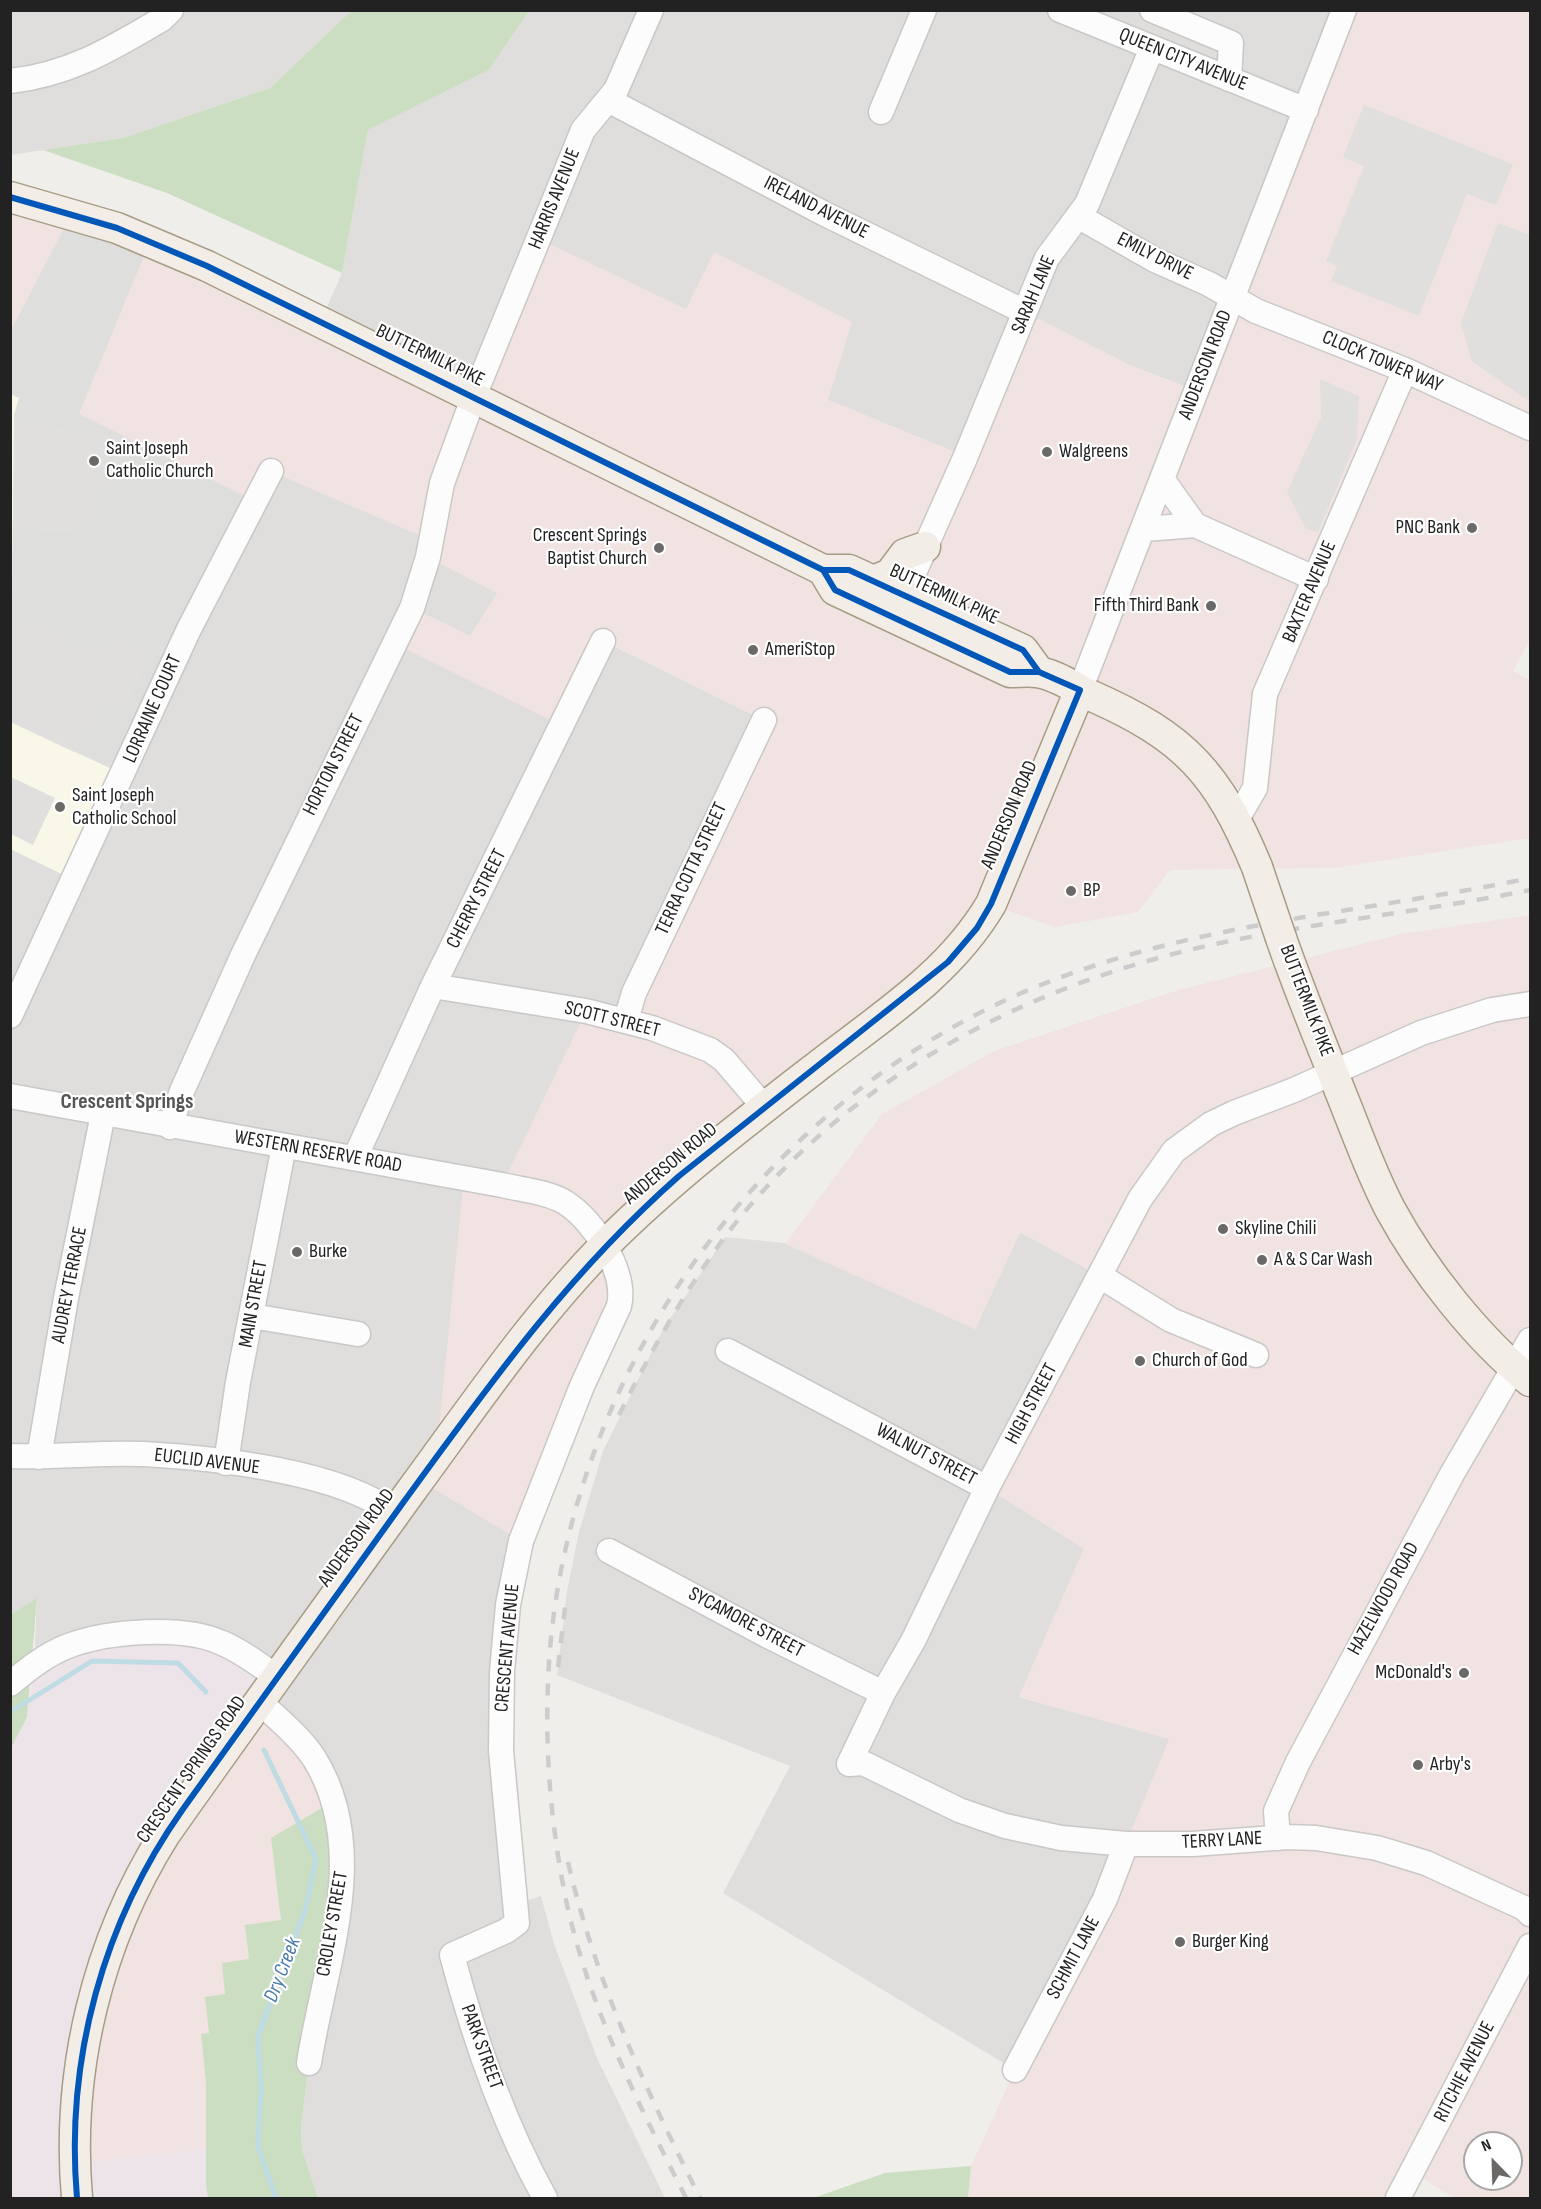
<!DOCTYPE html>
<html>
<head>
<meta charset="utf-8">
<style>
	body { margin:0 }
	#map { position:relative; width:1541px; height:2209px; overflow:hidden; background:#f0eeeb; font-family:"Sofia Sans Condensed",sans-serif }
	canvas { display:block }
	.frame { position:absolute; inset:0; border:12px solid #222; pointer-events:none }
	.north { position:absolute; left:1463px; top:2131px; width:60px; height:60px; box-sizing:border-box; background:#fff; border:2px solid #a7a7a7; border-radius:50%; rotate:337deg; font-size:16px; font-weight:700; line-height:24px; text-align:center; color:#222 }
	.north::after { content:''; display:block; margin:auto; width:21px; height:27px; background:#6a6968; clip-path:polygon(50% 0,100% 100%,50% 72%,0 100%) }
</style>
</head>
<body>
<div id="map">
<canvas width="1541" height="2209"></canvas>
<div class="frame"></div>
<div class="north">N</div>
</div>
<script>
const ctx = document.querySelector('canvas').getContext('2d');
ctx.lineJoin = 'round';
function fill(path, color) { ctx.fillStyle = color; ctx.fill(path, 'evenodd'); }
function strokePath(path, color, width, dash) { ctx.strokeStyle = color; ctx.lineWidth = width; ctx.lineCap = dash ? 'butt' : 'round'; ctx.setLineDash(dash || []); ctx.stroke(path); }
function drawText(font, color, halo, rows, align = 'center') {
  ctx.font = font + ' "Sofia Sans Condensed",sans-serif'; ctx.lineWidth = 4.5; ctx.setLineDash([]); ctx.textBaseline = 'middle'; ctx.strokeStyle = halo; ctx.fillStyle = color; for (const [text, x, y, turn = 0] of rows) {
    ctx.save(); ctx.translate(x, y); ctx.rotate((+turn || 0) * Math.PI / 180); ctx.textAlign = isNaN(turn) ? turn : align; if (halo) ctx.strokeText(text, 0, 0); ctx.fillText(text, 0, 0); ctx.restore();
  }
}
fill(new Path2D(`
	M 11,11 L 351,11 L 270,88 L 123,138 L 11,155 Z
	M 529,11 L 1344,11 L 1197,391 L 1132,366 L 962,455 L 828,400 L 686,310 L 539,239 L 474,396 L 321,320 L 342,273 L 368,130 L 489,70 Z
	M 271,471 L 431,540 L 428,557 L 498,593 L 470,636 L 412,608 L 395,643 L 603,641 L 764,720 L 521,1541 L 508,1605 L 517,1904 L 541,1896 L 554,1944 L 597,2058 L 665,2198 L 318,2198 L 302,2149 L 301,2127 L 311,2047 L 34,1665 L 37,1599 L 10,1614 L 10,849 L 74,880 Z
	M 1020,1232 L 1100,1276 L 1084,1549 L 1019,1697 L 1170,1739 L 1126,1844 L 1015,2070 L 723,1893 L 790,1766 L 557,1675 L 567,1591 L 579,1532 L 603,1451 L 662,1331 L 725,1237 L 785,1243 L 975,1329 Z`), '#dfdedc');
fill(new Path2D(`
	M 1344,11 L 1530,11 L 1530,639 L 1513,671 L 1530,680 L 1530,838 L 1335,868 L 1170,870 L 1138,912 L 1055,927 L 991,905 L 604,1247 L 619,1279 L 521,1541 L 419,1480 L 436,1458 L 464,1178 L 502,1185 L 586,1011 L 626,1020 L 763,720 L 604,641 L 561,725 L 395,644 L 412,608 L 470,636 L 497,593 L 428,557 L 431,540 L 271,471 L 254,504 L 79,414 L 150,242 L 473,396 L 539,239 L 686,309 L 714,252 L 852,322 L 828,400 L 962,455 L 1025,312 L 1132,366 L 1196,391 Z
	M 11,197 L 71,214 L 11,330 Z
	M 1530,915 L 1530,2198 L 1455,2198 L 1413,2173 L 1398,2198 L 968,2198 L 971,2166 L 1015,2070 L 1126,1844 L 1169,1739 L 1019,1697 L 1084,1549 L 987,1488 L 1100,1276 L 1020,1232 L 975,1329 L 785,1244 L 882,1114 L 994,1051 L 1175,991 L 1401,934 ZM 1475,2143 L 1511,2143 L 1511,2179 L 1475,2179 Z
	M 260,1702 L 332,1802 L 281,1920 L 225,1994 L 209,2033 L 201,2035 L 206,2083 L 206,2149 L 76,2164 L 104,1963 Z`), '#f1e3e1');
fill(new Path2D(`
	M 176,1633 L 277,1677 L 114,1937 L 76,2164 L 206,2149 L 208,2198 L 11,2198 L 10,1748 L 27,1717 L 34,1665 L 67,1646 Z`), '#ede4e9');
fill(new Path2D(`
	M 11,394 L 19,398 L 14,415 L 14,541 L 11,550 Z
	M 10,722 L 123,774 L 74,880 L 11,849 Z`), '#f8f7e8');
fill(new Path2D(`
	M 71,214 L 150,242 L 79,414 L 255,501 L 123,774 L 11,722 L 14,415 L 19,398 L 11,394 L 11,330 Z`), '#dededc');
fill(new Path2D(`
	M 351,11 L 529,11 L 489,70 L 368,130 L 342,273 L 167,193 L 43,150 L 123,138 L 270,88 Z
	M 37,1598 L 27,1717 L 11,1748 L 11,1614 Z
	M 332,1802 L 339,1828 L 301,2127 L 302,2149 L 318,2198 L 208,2198 L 206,2185 L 206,2083 L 201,2034 L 209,2033 L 205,1997 L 225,1994 L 222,1963 L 249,1959 L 245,1925 L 281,1920 L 271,1838 Z
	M 971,2166 L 968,2198 L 813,2198 L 885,2173 Z`), '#cbdec1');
fill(new Path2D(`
	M 1364,105 L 1513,164 L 1496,205 L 1467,194 L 1419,316 L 1331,281 L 1337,266 L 1326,261 L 1364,166 L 1343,157 Z
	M 1498,223 L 1530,235 L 1530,402 L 1472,361 L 1461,323 Z
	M 1320,379 L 1359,396 L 1357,440 L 1318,532 L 1306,529 L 1287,492 L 1321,418 Z
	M 14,421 L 110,435 L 104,521 L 79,518 L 79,533 L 14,530 Z
	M 11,613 L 65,639 L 65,648 L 106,649 L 107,633 L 127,637 L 149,653 L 130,701 L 103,703 L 74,752 L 11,722 Z
	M 11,777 L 55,798 L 33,845 L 11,834 Z
	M 313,1532 L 338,1550 L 278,1632 L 264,1622 L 256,1633 L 244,1624 L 252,1613 L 239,1604 L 264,1571 L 277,1580 Z`), '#e0dfde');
strokePath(new Path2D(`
	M 10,1712 L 92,1661 L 178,1663 L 206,1692
	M 264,1750 L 316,1859 L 305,1911 L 258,2036 L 261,2089 L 258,2146 L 276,2198`), '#bfdbe3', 5);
const minor = new Path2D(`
	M 1060,10 L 1306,110
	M 1152,10 L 1231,43 L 1229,79
	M 10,81 C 69,75 113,48 162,19 L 171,10
	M 608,100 L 823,213 L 1025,312
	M 881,112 L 924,10
	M 1078,216 L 1155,260 L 1209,284 L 1256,311 L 1405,370 L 1530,428
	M 1162,479 L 1195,525 L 1316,579
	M 1145,529 L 1195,525
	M 904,595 L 965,458 L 1047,258 L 1087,204 L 1152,48
	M 1080,690 L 1344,10
	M 1237,819 L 1255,788 L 1265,694 L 1405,370
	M 433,986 L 586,1011 L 652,1028 L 710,1050 L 724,1060 L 765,1108
	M 1530,1004 L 1492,1010 L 1421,1033 L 1294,1090 L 1234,1113 L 1211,1124 L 1174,1151 L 1140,1199 L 987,1488 L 913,1641 L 883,1693 L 849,1764 L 863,1763 L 959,1810 L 1005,1826 L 1061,1838 L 1126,1844 L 1193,1844 L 1287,1837 L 1316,1838 L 1377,1848 L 1426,1863 L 1524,1908 L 1530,1914
	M 10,1016 L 189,629 L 271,471
	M 626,1020 L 634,993 L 764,720
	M 10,1096 L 502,1185 C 522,1190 549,1192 566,1203 C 594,1221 627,1272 619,1306 L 582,1386 L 521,1541 L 508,1605 L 502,1672 L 501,1751 L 517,1923 L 506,1931 L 452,1955 C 474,2038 503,2123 545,2198
	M 170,1127 L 182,1091 L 243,955 L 412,608 L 428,557 L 442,483 L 474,396 L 583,130 L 616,90 L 651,10
	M 355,1158 L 433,986 L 603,641
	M 1100,1276 L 1171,1320 L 1256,1355
	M 252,1316 L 358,1334
	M 728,1351 L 987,1488
	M 10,1456 C 55,1458 99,1452 144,1454 C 215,1458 339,1471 395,1514
	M 39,1457 L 66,1298 L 103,1114
	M 226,1463 L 238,1382 L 284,1146
	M 609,1551 L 768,1636 L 883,1693
	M 10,1684 C 28,1669 47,1654 68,1646 C 108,1631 183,1625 222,1643 C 242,1651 259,1665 277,1677
	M 260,1702 C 278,1719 300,1737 314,1758 C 372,1851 324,1965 309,2063
	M 1278,1838 L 1276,1811 L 1298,1762 L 1452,1474 L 1530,1340
	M 1015,2070 L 1105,1899 L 1126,1844
	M 1398,2198 L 1530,1946`);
const major = new Path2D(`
	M 10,197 L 117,228 L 207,266 L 823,570 L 849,570 L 1023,650 L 1039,672
	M 823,570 L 835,590 L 1010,672 C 1019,672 1028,671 1037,672 C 1055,674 1075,688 1092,696 C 1185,737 1218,773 1257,867
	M 873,581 L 890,574 L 905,554 L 925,547
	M 1281,938 C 1299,990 1320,1040 1340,1091 C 1356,1130 1370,1171 1390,1209 C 1423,1270 1477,1338 1530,1381
	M 77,2198 C 66,2071 97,1942 165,1834 C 246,1719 329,1605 411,1491 C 473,1407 532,1319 606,1244 C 672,1178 748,1120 823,1062 C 884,1015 951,972 991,904 L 1080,690`);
strokePath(minor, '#c9c8c7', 27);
strokePath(major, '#a79c86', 33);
strokePath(minor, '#fdfcfc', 24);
strokePath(major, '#f3ede7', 30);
strokePath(new Path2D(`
	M 619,1415 C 650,1353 683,1294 724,1238 C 834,1092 999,999 1173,954 C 1291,924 1412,914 1530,890
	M 558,1667 L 566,1599
	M 568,1862 C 595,1980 646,2090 700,2198
	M 686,2198 C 637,2101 585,1999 564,1890 C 548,1807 543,1722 551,1638 C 579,1361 764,1107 1017,995 C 1180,923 1359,914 1530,878`), '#ccc', 4.5, [12, 12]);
const majorBridge = new Path2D(`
	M 1257,867 L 1281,938`);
strokePath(majorBridge, '#a79c86', 33, []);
strokePath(majorBridge, '#f3ede7', 30);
strokePath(new Path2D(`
	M 10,197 L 117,228 L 207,266 L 823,570 L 849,570 L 1023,650 L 1039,672
	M 77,2198 C 65,2060 103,1922 183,1809 C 256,1706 330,1603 405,1500 C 491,1382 568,1274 679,1176 L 948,962 L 977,928 L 991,904 L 1080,690 L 1039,672 L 1010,672 L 933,636 L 835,590 L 823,570`), '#0057b8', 6);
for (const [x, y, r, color] of [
	[1047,452,6,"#6a6968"],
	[94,461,6,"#6a6968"],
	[1472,528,6,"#6a6968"],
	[659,548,6,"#6a6968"],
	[1211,606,6,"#6a6968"],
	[753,650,6,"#6a6968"],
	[60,807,6,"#6a6968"],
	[1071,891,6,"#6a6968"],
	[1223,1229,6,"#6a6968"],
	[297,1252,6,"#6a6968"],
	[1262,1260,6,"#6a6968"],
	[1140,1361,6,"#6a6968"],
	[1464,1673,6,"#6a6968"],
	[1418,1765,6,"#6a6968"],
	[1180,1942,6,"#6a6968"]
]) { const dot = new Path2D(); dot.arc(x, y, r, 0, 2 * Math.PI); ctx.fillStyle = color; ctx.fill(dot); strokePath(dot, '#fff', 2); }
drawText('20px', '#222', '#fff', [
	["QUEEN CITY AVENUE",1183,60,22],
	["HARRIS AVENUE",555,199,-68],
	["IRELAND AVENUE",816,208,27],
	["EMILY DRIVE",1155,257,27],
	["SARAH LANE",1034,295,-67],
	["BUTTERMILK PIKE",430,356,26],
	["CLOCK TOWER WAY",1382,362,23],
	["ANDERSON ROAD",1206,365,-69],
	["BAXTER AVENUE",1310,592,-67],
	["BUTTERMILK PIKE",944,595,25],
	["LORRAINE COURT",153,709,-66],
	["HORTON STREET",334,765,-63],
	["ANDERSON ROAD",1010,815,-67],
	["TERRA COTTA STREET",692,869,-65],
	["CHERRY STREET",477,899,-63],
	["BUTTERMILK PIKE",1306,1001,69],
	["SCOTT STREET",612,1020,14],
	["WESTERN RESERVE ROAD",318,1152,10],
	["ANDERSON ROAD",671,1164,-40],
	["AUDREY TERRACE",70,1285,-79],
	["MAIN STREET",254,1304,-80],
	["HIGH STREET",1032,1404,-62],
	["WALNUT STREET",926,1455,28],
	["EUCLID AVENUE",207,1462,7],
	["ANDERSON ROAD",357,1538,-54],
	["HAZELWOOD ROAD",1384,1599,-61],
	["SYCAMORE STREET",746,1623,28],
	["CRESCENT AVENUE",508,1648,-85],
	["CRESCENT SPRINGS ROAD",192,1770,-55],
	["TERRY LANE",1222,1841,-3],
	["CROLEY STREET",333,1924,-80],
	["SCHMIT LANE",1074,1958,-62],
	["PARK STREET",481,2047,70],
	["RITCHIE AVENUE",1465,2072,-63]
]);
drawText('20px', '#222', '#fff', [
	["Saint Joseph",106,449],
	["Catholic Church",106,472],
	["Walgreens",1059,452],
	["PNC Bank",1460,528,"right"],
	["Crescent Springs",647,536,"right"],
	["Baptist Church",647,559,"right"],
	["Fifth Third Bank",1199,606,"right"],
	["AmeriStop",765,650],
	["Saint Joseph",72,796],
	["Catholic School",72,819],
	["BP",1083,891],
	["Skyline Chili",1235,1229],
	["Burke",309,1252],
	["A & S Car Wash",1274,1260],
	["Church of God",1152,1361],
	["McDonald's",1452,1673,"right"],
	["Arby's",1430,1765],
	["Burger King",1192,1942]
], 'left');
drawText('italic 21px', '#4a7aab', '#fff', [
	["Dry Creek",283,1970,-69]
]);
drawText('bold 22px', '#555', '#fff', [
	["Crescent Springs",127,1102]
]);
</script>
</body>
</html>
